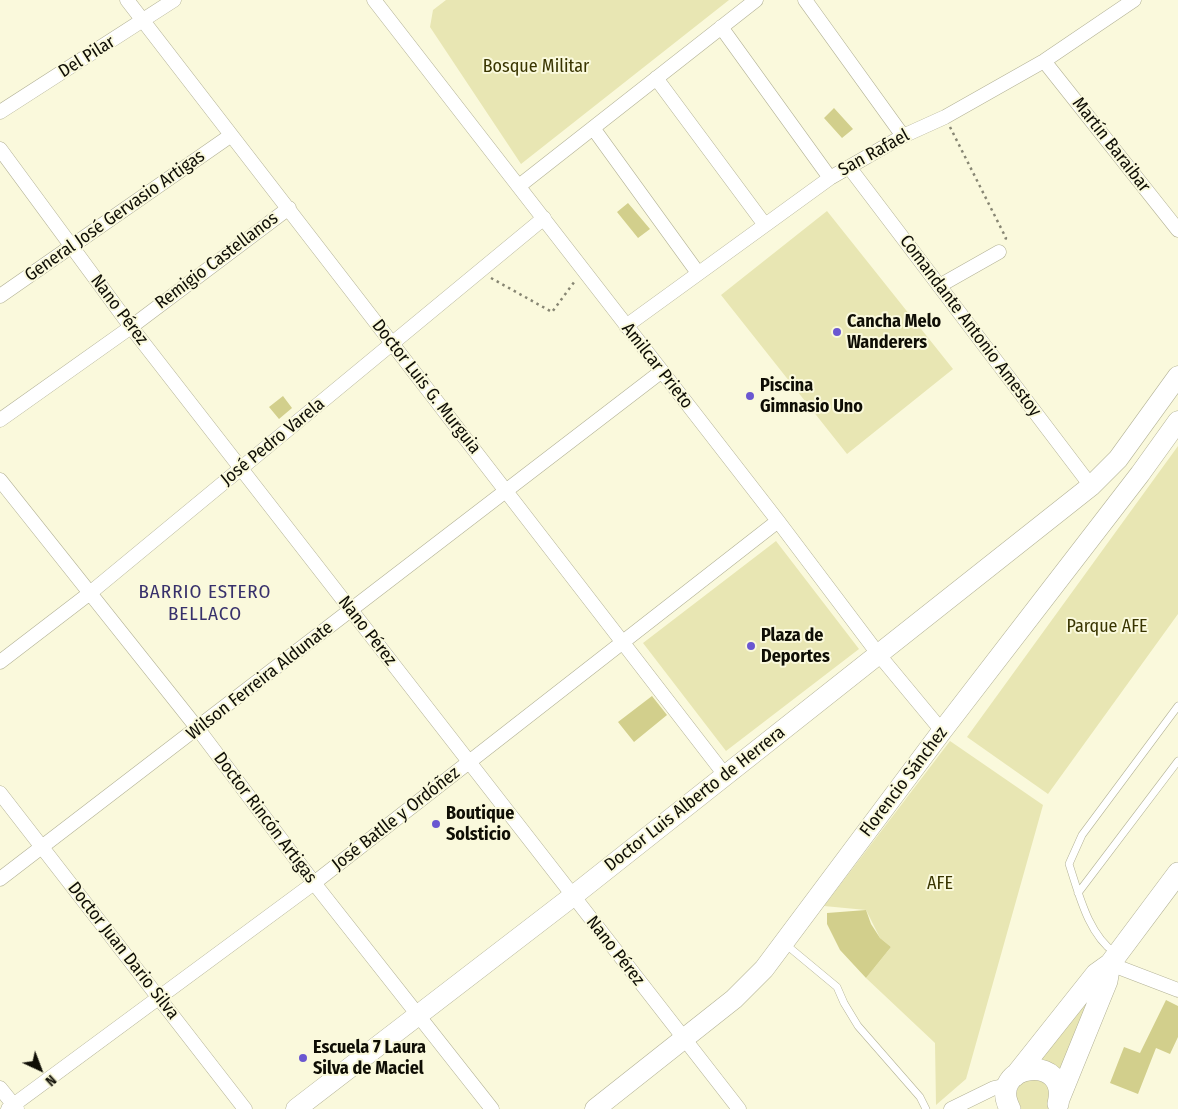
<!DOCTYPE html>
<html>
<head>
<meta charset="utf-8">
<style>
	body { margin:0 }
	#map { position:relative; width:1178px; height:1109px; overflow:hidden; background:#faf9dc; font-family:"Fira Sans Condensed",sans-serif }
	canvas { display:block }
	.north { position:absolute; left:15px; top:1044px; width:50px; height:50px; -webkit-text-stroke:4px #faf9dc; paint-order:stroke; rotate:137deg; font-size:14px; font-weight:700; line-height:20px; text-align:center; color:#0f0e05 }
	.north::after { content:''; display:block; margin:auto; width:18px; height:22px; background:#0f0e05; clip-path:polygon(50% 0,100% 100%,50% 72%,0 100%) }
</style>
</head>
<body>
<div id="map">
<canvas width="1178" height="1109"></canvas>
<div class="north">N</div>
</div>
<script>
const ctx = document.querySelector('canvas').getContext('2d');
ctx.lineJoin = 'round';
function fill(path, color) { ctx.fillStyle = color; ctx.fill(path, 'evenodd'); }
function strokePath(path, color, width, dash) { ctx.strokeStyle = color; ctx.lineWidth = width; ctx.lineCap = dash ? 'butt' : 'round'; ctx.setLineDash(dash || []); ctx.stroke(path); }
function drawText(font, color, halo, rows, align = 'center') {
  ctx.font = font + ' "Fira Sans Condensed",sans-serif'; ctx.lineWidth = 4; ctx.setLineDash([]); ctx.textBaseline = 'middle'; ctx.strokeStyle = halo; ctx.fillStyle = color; for (const [text, x, y, turn = 0] of rows) {
    ctx.save(); ctx.translate(x, y); ctx.rotate((+turn || 0) * Math.PI / 180); ctx.textAlign = isNaN(turn) ? turn : align; if (halo) ctx.strokeText(text, 0, 0); ctx.fillText(text, 0, 0); ctx.restore();
  }
}
fill(new Path2D(`
	M 446,0 L 729,0 L 521,164 L 430,27 L 433,10 Z
	M 827,211 L 953,369 L 847,454 L 721,295 Z
	M 1178,446 L 1178,614 L 1048,794 L 967,737 Z
	M 776,541 L 859,649 L 726,751 L 643,643 Z
	M 950,741 L 1043,805 L 966,1079 L 936,1105 L 935,1043 L 866,978 L 891,947 L 880,938 L 866,910 L 824,906 Z
	M 1101,979 L 1058,1076 L 1032,1065 Z
	M 1024,1076 L 1050,1084 L 1048,1109 L 1016,1109 L 1012,1100 Z`), '#e8e6b3');
fill(new Path2D(`
	M 834,108 L 853,129 L 842,138 L 824,118 Z
	M 628,203 L 650,229 L 638,238 L 617,212 Z
	M 283,396 L 292,408 L 279,419 L 269,407 Z
	M 652,696 L 667,715 L 634,742 L 618,722 Z
	M 866,910 L 871,924 L 880,938 L 891,947 L 866,978 L 840,950 L 827,924 L 827,913 Z
	M 1166,1000 L 1178,1006 L 1178,1037 L 1170,1054 L 1156,1048 L 1138,1094 L 1110,1083 L 1124,1047 L 1140,1053 Z`), '#d2cf8c');
const lane = new Path2D(`
	M 1078,893 L 1178,761
	M 784,943 L 837,987 L 844,1003 L 858,1026 L 920,1097 L 926,1109
	M 1115,953 C 1088,934 1079,894 1069,864 L 1082,835 L 1178,706`);
const street = new Path2D(`
	M 127,0 L 725,775
	M 374,0 L 778,521 L 879,655 L 942,731
	M 805,0 L 903,136
	M 721,27 L 830,178
	M 1044,61 L 1178,230
	M 656,78 L 765,225
	M 0,112 L 174,0
	M 593,128 L 698,273
	M 0,149 L 131,327 L 739,1109
	M 849,167 L 1091,486
	M 519,186 L 756,0
	M 939,286 L 999,252
	M 0,296 L 230,136
	M 626,326 L 830,178 L 903,136 L 945,117 L 1044,61 L 1134,0
	M 0,420 L 131,327 L 289,208
	M 0,480 L 198,729 L 314,883 L 492,1109
	M 0,662 L 90,593 L 544,218
	M 0,793 L 245,1109
	M 0,879 L 662,371
	M 1110,964 L 1178,990
	M 0,1088 L 17,1109
	M 8,1109 L 314,883 L 778,521
	M 951,1109 L 994,1088 L 1008,1085`);
const secondary = new Path2D(`
	M 296,1109 L 573,896 L 1091,486 L 1118,459 L 1178,376
	M 595,1109 L 734,999 L 764,969 L 942,731 L 1140,474 L 1178,421`);
const primary = new Path2D(`
	M 1015,1076 L 1096,974 L 1110,964 L 1178,873
	M 1059,1099 L 1107,981 L 1110,964
	M 1010,1109 C 986,1063 1071,1052 1058,1104`);
strokePath(lane, '#b2b195', 8);
strokePath(street, '#b2b195', 15);
strokePath(secondary, '#b2b195', 21);
strokePath(primary, '#b2b195', 22);
strokePath(new Path2D(`
	M 950,127 L 1006,238 L 1004,242
	M 491,278 L 552,312 L 575,281`), '#878673', 2.5, [2.5, 4]);
strokePath(lane, '#fff', 7);
strokePath(street, '#fff', 14);
strokePath(secondary, '#fff', 20);
strokePath(primary, '#fff', 21);
for (const [x, y, r, color] of [
	[837,332,5,"#6a57d1"],
	[750,396,5,"#6a57d1"],
	[751,646,5,"#6a57d1"],
	[436,824,5,"#6a57d1"],
	[303,1058,5,"#6a57d1"]
]) { const dot = new Path2D(); dot.arc(x, y, r, 0, 2 * Math.PI); ctx.fillStyle = color; ctx.fill(dot); strokePath(dot, '#faf9dc', 2); }
drawText('18px', '#0f0e05', '#faf9dc', [
	["Del Pilar",87,57,-32],
	["Martín Baraibar",1111,145,52],
	["San Rafael",874,153,-29],
	["General José Gervasio Artigas",115,216,-35],
	["Remigio Castellanos",217,261,-37],
	["Nano Pérez",119,310,53],
	["Comandante Antonio Amestoy",970,326,53],
	["Amilcar Prieto",657,366,52],
	["Doctor Luis G. Murguia",426,387,52],
	["José Pedro Varela",273,442,-39],
	["Nano Pérez",367,631,52],
	["Wilson Ferreira Aldunate",260,681,-38],
	["Florencio Sánchez",904,782,-53],
	["Doctor Luis Alberto de Herrera",695,799,-38],
	["Doctor Rincón Artigas",265,818,53],
	["José Batlle y Ordóñez",396,819,-38],
	["Doctor Juan Dario Silva",123,951,52],
	["Nano Pérez",615,951,52]
]);
drawText('18px', '#393500', '#faf9dc', [
	["Bosque Militar",536,67],
	["Parque AFE",1107,627],
	["AFE",940,884]
]);
drawText('bold 18px', '#0f0e05', '#faf9dc', [
	["Cancha Melo",847,322],
	["Wanderers",847,343],
	["Piscina",760,386],
	["Gimnasio Uno",760,407],
	["Plaza de",761,636],
	["Deportes",761,657],
	["Boutique",446,814],
	["Solsticio",446,835],
	["Escuela 7 Laura",313,1048],
	["Silva de Maciel",313,1069]
], 'left');
ctx.letterSpacing = '1px';
drawText('19px', '#37306b', '#faf9dc', [
	["BARRIO ESTERO",205,593],
	["BELLACO",205,615]
]);
ctx.letterSpacing = '0px';
</script>
</body>
</html>
